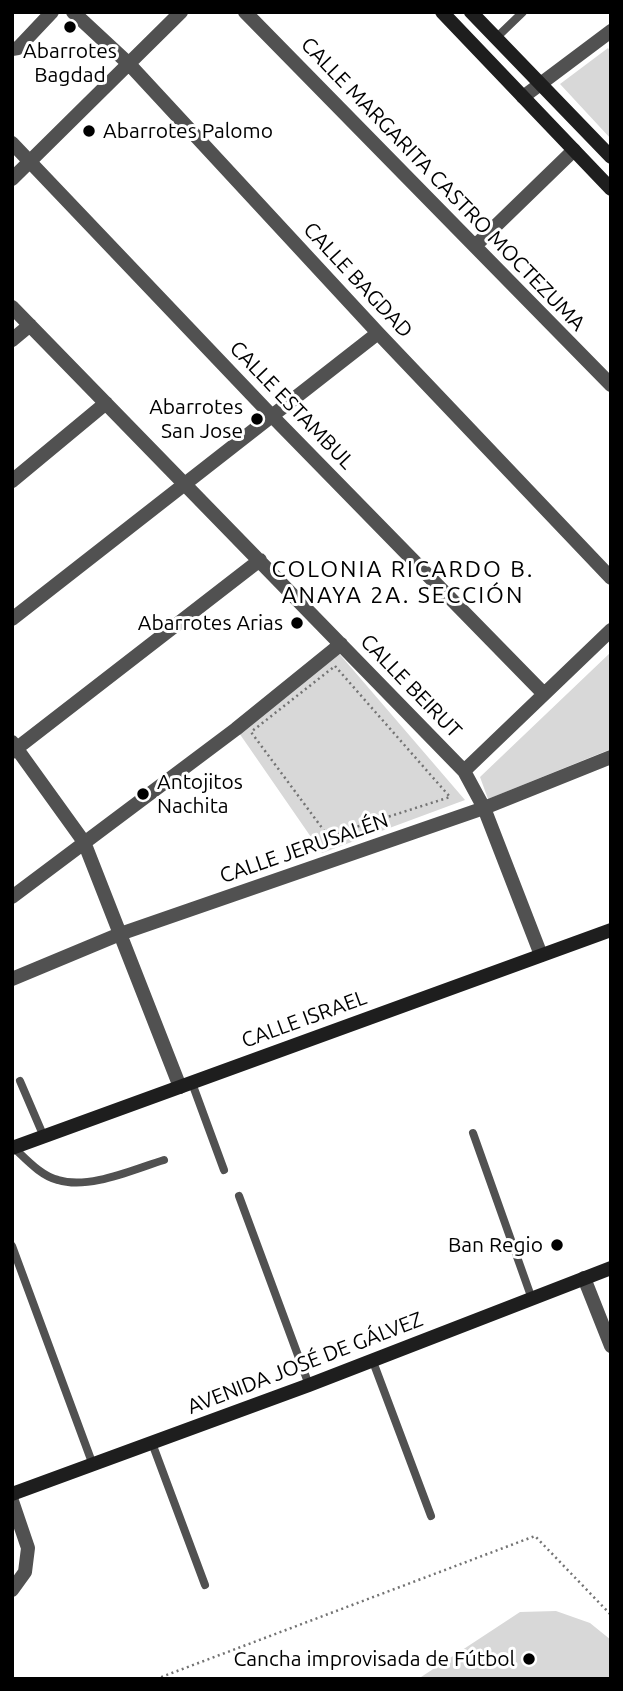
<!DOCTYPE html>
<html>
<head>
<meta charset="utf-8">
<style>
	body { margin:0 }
	#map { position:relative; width:623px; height:1691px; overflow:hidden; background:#fff; font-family:Ubuntu,sans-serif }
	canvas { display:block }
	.frame { position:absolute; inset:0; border:14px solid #000; pointer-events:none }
</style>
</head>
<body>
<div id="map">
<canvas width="623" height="1691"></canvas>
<div class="frame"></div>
</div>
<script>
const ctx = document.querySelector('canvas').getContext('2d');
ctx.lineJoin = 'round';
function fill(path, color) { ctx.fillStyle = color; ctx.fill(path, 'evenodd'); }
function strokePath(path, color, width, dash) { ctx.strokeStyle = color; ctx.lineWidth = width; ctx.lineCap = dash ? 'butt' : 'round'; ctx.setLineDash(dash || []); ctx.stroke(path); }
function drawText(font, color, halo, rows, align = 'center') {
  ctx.font = font + ' Ubuntu,sans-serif'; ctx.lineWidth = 6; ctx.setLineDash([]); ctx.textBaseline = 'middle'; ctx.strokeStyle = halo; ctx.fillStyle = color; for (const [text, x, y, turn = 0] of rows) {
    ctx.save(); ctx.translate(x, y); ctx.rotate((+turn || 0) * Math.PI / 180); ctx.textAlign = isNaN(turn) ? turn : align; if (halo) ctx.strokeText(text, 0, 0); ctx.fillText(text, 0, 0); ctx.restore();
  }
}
fill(new Path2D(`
	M 608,48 L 611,53 L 611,139 L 560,84 Z
	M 336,650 L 465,800 L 322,853 L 237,730 Z
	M 611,652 L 611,749 L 488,799 L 480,777 Z
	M 556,1611 L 590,1623 L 611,1640 L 611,1679 L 418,1679 L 520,1612 Z`), '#d8d8d8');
strokePath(new Path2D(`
	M 335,666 L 450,797 L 328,836 L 251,732 Z
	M 156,1679 L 535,1536 L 611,1615`), '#737373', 2.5, [2, 3.5]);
strokePath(new Path2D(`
	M 496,38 L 523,12
	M 20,1081 L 44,1137
	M 192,1083 L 224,1170
	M 473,1133 L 532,1299
	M 14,1148 C 26,1159 41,1176 58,1180 C 89,1190 134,1169 164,1160
	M 239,1196 L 309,1385
	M 12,1246 L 93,1465
	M 372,1359 L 431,1516
	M 152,1443 L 205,1585`), '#515151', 8);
strokePath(new Path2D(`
	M 73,12 L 129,64 L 378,333 L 611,578
	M 245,12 L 611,385
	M 12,49 L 18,48 L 52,12
	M 523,97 L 611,31
	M 12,143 L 272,416 L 544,694
	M 12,179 L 181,12
	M 475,246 L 574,150
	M 12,307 L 464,771 L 484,808 L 541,955
	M 12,340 L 30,325
	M 12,481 L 106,403
	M 12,619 L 378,333
	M 12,742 L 84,842 L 180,1087
	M 12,752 L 260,560
	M 464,771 L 611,630
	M 12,897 L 236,729 L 341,644
	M 12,979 L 120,934 L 484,808 L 611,757
	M 584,1278 L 611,1346
	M 12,1501 L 28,1548 L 25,1572 L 12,1590`), '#515151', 14);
strokePath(new Path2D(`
	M 442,12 L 611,189
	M 471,12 L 611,157
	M 12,1148 L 611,930
	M 12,1494 L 309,1385 L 611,1268`), '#1e1e1e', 14);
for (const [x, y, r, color] of [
	[70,27,7,"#000"],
	[89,131,7,"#000"],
	[257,419,7,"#000"],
	[297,623,7,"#000"],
	[143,794,7,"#000"],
	[557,1245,7,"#000"],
	[529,1659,7,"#000"]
]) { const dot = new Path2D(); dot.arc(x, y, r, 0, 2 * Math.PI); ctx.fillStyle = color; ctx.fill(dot); strokePath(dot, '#fff', 2.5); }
drawText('21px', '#000', '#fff', [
	["Abarrotes",70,51,"center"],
	["Bagdad",70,75,"center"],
	["Abarrotes Palomo",103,131,"left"],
	["Abarrotes",243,407],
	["San Jose",243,431],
	["Abarrotes Arias",283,623],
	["Antojitos",157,782,"left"],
	["Nachita",157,806,"left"],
	["Ban Regio",543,1245],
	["Cancha improvisada de Fútbol",515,1659]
], 'right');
drawText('21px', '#000', '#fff', [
	["CALLE MARGARITA CASTRO MOCTEZUMA",443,184,46],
	["CALLE BAGDAD",358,280,47],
	["CALLE ESTAMBUL",292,405,46],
	["CALLE BEIRUT",411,686,46],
	["CALLE JERUSALÉN",304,848,-19],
	["CALLE ISRAEL",304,1019,-20],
	["AVENIDA JOSÉ DE GÁLVEZ",305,1363,-21]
]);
ctx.letterSpacing = '2px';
drawText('23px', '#000', '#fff', [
	["COLONIA RICARDO B.",403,569],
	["ANAYA 2A. SECCIÓN",403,595]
]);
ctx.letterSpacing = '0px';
</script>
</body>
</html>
